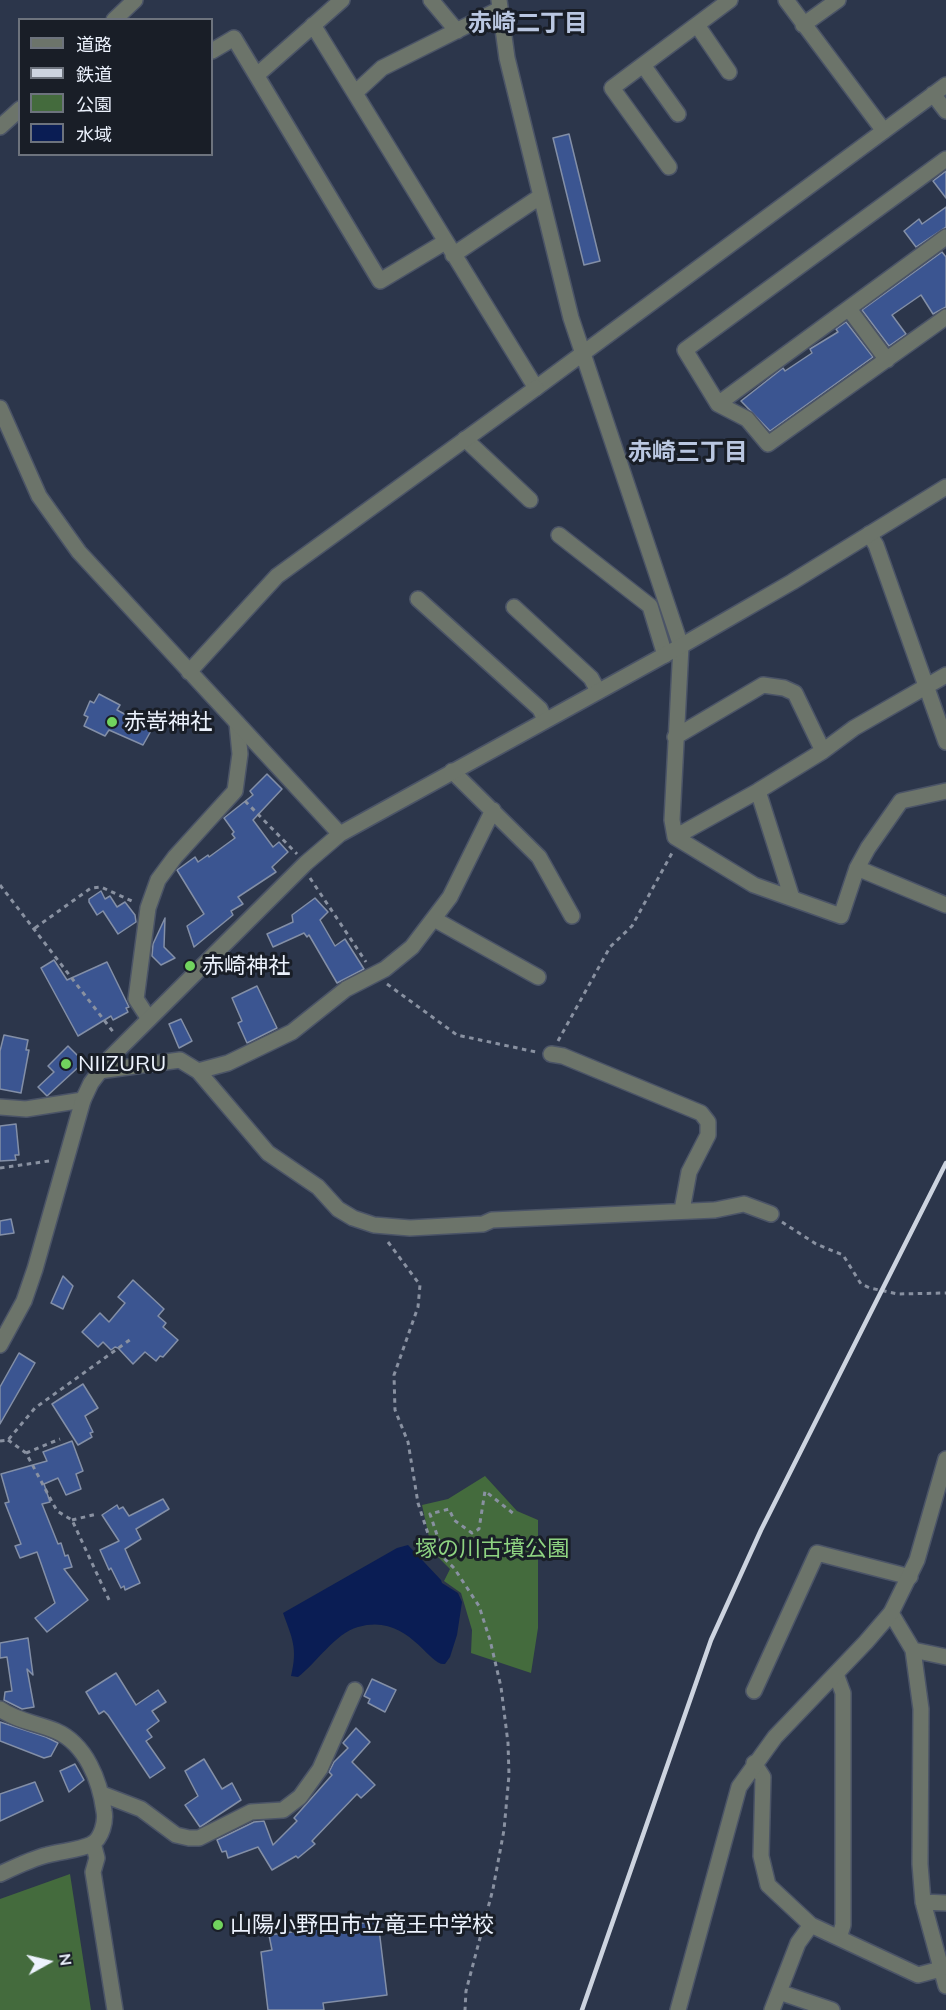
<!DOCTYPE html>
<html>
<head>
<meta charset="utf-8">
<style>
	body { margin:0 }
	#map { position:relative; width:946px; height:2010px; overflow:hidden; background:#2c364b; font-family:Mulish,"Noto Sans JP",sans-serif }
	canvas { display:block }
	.legend { position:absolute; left:18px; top:18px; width:195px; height:138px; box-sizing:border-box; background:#191e27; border:2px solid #6d737d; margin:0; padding:8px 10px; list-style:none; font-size:18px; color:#ecf2fd }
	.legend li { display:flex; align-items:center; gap:12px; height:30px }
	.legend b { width:30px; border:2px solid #6d737d }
	.north { position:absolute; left:18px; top:1932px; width:60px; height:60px; -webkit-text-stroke:4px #191e27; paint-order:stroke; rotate:82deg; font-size:16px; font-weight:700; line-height:24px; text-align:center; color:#ecf2fd }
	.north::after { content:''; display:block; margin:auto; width:21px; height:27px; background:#ecf2fd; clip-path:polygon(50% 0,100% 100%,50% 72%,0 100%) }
</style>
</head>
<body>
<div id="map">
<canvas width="946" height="2010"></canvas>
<ul class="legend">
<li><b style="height:8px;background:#6c746a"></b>道路</li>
<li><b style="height:8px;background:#cdd4e0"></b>鉄道</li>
<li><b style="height:16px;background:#446b3d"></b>公園</li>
<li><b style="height:16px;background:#0a1d54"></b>水域</li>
</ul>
<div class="north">N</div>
</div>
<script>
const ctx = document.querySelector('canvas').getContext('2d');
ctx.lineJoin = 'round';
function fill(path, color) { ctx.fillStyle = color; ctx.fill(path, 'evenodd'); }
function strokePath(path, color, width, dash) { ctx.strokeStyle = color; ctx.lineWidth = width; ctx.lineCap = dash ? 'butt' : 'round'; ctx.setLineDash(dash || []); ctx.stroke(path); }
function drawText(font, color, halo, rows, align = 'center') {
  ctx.font = font + ' Mulish,"Noto Sans JP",sans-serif'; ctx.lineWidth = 6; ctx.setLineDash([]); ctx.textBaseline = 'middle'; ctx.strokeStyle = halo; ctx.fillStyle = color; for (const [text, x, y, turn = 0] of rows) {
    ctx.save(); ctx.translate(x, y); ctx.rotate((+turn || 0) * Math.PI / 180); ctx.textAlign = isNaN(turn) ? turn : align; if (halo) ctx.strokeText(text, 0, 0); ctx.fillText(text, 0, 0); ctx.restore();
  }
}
fill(new Path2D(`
	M 485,1476 L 517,1511 L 538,1520 L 538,1628 L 531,1673 L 471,1653 L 472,1630 L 461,1593 L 444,1581 L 450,1569 L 432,1551 L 422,1505 L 448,1499 Z
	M 70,1874 L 91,2010 L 0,2010 L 0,1899 Z`), '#446b3d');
fill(new Path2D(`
	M 408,1545 L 441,1580 L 442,1583 L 458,1593 L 462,1602 L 457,1635 L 450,1657 L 445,1664 C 429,1667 408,1612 358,1627 C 334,1634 317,1663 298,1677 L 291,1676 C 298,1648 292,1638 283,1613 L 397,1548 Z`), '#0a1d54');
const building = new Path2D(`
	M 569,134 L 600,261 L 584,265 L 553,138 Z
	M 946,171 L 946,198 L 933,181 Z
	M 946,207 L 946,227 L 916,247 L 904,231 L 919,219 L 922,224 Z
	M 942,252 L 946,257 L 946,307 L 933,314 L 921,295 L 892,315 L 906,334 L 889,346 L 862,310 Z
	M 846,322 L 873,357 L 770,431 L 741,401 L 783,368 L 785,371 L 812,353 L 810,349 L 838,332 L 836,329 Z
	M 99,694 L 120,705 L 117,710 L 152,729 L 143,745 L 109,730 L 105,736 L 84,726 L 88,717 L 84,715 L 90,701 L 94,703 Z
	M 267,774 L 282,789 L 253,820 L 273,847 L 279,842 L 288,852 L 272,867 L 276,872 L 238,897 L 243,904 L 231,911 L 233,915 L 194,947 L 187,926 L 204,914 L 177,870 L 195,857 L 198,862 L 208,855 L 209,857 L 235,838 L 232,834 L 234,832 L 224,818 L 253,795 L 250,791 Z
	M 101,891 L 105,899 L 110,896 L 117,907 L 125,902 L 135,915 L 136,922 L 118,934 L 103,911 L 97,915 L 89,902 L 89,899 Z
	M 315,898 L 328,912 L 320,920 L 335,946 L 345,939 L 364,969 L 337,983 L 309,935 L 307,937 L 304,933 L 273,947 L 267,934 L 293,922 L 292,915 Z
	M 165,918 L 164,947 L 175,958 L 161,965 L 152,956 L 153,944 Z
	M 54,960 L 67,980 L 107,962 L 129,1007 L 126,1008 L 128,1012 L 113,1020 L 111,1016 L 78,1036 L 41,968 Z
	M 257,986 L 277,1028 L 247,1043 L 238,1023 L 242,1021 L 232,998 Z
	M 181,1019 L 192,1041 L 179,1048 L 169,1024 Z
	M 4,1035 L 28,1040 L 26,1050 L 29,1050 L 21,1093 L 0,1089 L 0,1051 Z
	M 68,1046 L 84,1062 L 47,1096 L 38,1087 L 54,1072 L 48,1066 Z
	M 16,1124 L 19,1155 L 15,1155 L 16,1160 L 0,1161 L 0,1126 Z
	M 11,1219 L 14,1233 L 0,1235 L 0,1221 Z
	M 63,1276 L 73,1286 L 63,1309 L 51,1303 Z
	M 133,1280 L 164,1309 L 158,1316 L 166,1323 L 163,1327 L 178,1340 L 163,1357 L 160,1356 L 156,1361 L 145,1352 L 133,1364 L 118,1348 L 115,1347 L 111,1350 L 103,1342 L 98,1347 L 82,1332 L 100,1313 L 109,1322 L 125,1303 L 118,1297 Z
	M 19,1353 L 35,1363 L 0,1424 L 0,1387 Z
	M 83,1384 L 98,1408 L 85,1416 L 93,1432 L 90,1433 L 92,1437 L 78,1445 L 52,1404 Z
	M 72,1441 L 83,1471 L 76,1474 L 81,1489 L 66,1495 L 58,1478 L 44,1484 L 50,1502 L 42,1504 L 58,1544 L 61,1543 L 65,1556 L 68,1555 L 72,1567 L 64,1569 L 88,1600 L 47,1632 L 35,1618 L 55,1603 L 37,1552 L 20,1558 L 15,1546 L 21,1544 L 5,1503 L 9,1502 L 1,1474 L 47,1461 L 43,1452 Z
	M 163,1499 L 169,1509 L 136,1529 L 141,1539 L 125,1549 L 140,1583 L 125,1590 L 124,1586 L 121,1588 L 111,1568 L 109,1570 L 100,1550 L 119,1541 L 102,1515 L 117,1505 L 119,1509 L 123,1507 L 129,1516 Z
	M 28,1638 L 33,1675 L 27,1669 L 34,1707 L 22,1709 L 4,1700 L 5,1692 L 12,1691 L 7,1657 L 0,1658 L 0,1643 Z
	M 116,1673 L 136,1705 L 158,1690 L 166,1702 L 152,1711 L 159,1721 L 147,1730 L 152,1737 L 146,1741 L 165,1768 L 150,1778 L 108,1715 L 104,1711 L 99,1714 L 86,1692 Z
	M 372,1679 L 396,1690 L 385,1712 L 368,1703 L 370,1699 L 364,1696 Z
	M 0,1722 L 46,1737 L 58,1743 L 51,1756 L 44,1758 L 0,1741 Z
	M 356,1728 L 370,1742 L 352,1762 L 375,1785 L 361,1798 L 357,1794 L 312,1841 L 315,1844 L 298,1858 L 296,1856 L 272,1870 L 258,1847 L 228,1858 L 226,1851 L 222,1852 L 217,1840 L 254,1822 L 264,1821 L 273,1845 L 297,1821 L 294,1818 L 332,1775 L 329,1772 L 334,1762 L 348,1748 L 343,1743 Z
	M 204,1759 L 222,1789 L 232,1783 L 241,1800 L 200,1827 L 185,1805 L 198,1796 L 185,1771 Z
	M 75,1764 L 84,1780 L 69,1792 L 60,1771 Z
	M 35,1782 L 43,1801 L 0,1821 L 0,1794 Z
	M 378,1921 L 387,1995 L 323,2003 L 324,2010 L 268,2010 L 261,1952 L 272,1950 L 269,1935 Z`);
fill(building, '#3b5591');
strokePath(building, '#838fa7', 1.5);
const minor = new Path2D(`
	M 431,0 L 457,31
	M 499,0 L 507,58 L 571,318 L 681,646 L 672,820 L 675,837 L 754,885 L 841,916 L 857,868 L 868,848 L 901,801 L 946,791
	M 786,0 L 884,131
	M 114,20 L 135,0
	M 313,25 L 536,388 L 946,85
	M 697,25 L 729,72
	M 803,25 L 838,0
	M 212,51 L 234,38 L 380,281 L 445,242
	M 643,65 L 678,114
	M 257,75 L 342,0
	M 356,92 L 382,68 L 500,9
	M 933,94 L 946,111
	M 0,127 L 20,109
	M 946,159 L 685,350 L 718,404 L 747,419 L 768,444 L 946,317
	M 669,167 L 612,88 L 730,0
	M 453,255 L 541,196
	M 849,309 L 887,360
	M 718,404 L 946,237
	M 465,439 L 530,500
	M 869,534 L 876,545 L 946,742
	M 559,535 L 650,606 L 665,655
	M 418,599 L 540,709 L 545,720
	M 514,607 L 591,678 L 598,691
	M 675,737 L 763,685 L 784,688 L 795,693 L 823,751
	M 452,771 L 539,857 L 572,916
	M 758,791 L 792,898
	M 675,837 L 758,791 L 823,751 L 854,728 L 946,675
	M 857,868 L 946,905
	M 434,919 L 538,977
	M 149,1019 L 136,999 L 148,908 L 158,880 L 175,857 L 235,791 L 240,754 L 237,723
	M 551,1054 L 563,1056 L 701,1113 L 708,1122 L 708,1135 L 689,1172 L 682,1210
	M 99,1071 L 180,1060 L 198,1071 L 268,1153 L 318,1187 L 338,1209 L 353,1218 L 374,1225 L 410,1228 L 483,1224 L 492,1220 L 715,1210 L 744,1204 L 771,1214
	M 198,1071 L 228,1063 L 292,1032 L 346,989 L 385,969 L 412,947 L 450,897 L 493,810
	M 0,1107 L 26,1109 L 83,1100
	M 891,1613 L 913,1650 L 921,1709 L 920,1864 L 923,1902 L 946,1986
	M 913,1650 L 946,1657
	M 836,1674 L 843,1693 L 843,1925 L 839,1938
	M 754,1691 L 817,1553 L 910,1577
	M 0,1709 C 17,1721 37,1723 56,1731 C 86,1744 100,1781 104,1811 C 106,1821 102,1838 92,1844 C 80,1850 61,1851 47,1855 C 31,1859 15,1867 0,1874
	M 754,1763 L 763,1777 L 761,1856 L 768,1885 L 811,1925 L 918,1975 L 941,1969
	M 102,1794 L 141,1809 L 176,1835 L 189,1838 L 199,1838 L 251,1812 L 283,1810 L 300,1797 L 320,1769 L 355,1690
	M 93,1843 L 97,1858 L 93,1872 L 115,2010
	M 923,1902 L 946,1903
	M 779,1992 L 832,2010
	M 772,2010 L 798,1943 L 811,1925`);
const tertiary = new Path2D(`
	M 0,408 L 39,496 L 79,552 L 340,834
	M 189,672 L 277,576 L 536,388
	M 0,1345 L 24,1301 L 35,1269 L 83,1100 L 91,1083 L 110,1058 L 306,863 L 340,834 L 681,646 L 792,582 L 946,487
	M 678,2010 L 739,1787 L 775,1737 L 866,1642 L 891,1613 L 917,1560 L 946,1459`);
strokePath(minor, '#4b5467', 18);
strokePath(tertiary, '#4b5467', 18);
strokePath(new Path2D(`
	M 245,801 L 297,854
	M 310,878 L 366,962
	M 0,885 L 114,1033
	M 35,928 L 91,888 L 101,887 L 134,902
	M 387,984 L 457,1035 L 536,1052
	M 558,1041 L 610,947 L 632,926 L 672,853
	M 0,1168 L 49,1161
	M 782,1222 L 816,1244 L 843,1255 L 861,1284 L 870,1288 L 898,1294 L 946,1293
	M 388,1242 L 420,1285 L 418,1307 L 394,1375 L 395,1410 L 408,1442 L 418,1503 L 432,1546 L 454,1568 L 479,1606 L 490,1640 L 501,1687 L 508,1743 L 509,1775 L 504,1830 L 493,1889 L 466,1991 L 465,2010
	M 8,1440 L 26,1453 L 57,1511 L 72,1520 L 110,1602
	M 0,1441 L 8,1440 L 35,1408 L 131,1339
	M 26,1453 L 60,1439
	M 72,1520 L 97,1514
	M 439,1552 L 440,1544 L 430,1514 L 449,1509 L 454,1520 L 472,1533 L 479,1529 L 485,1491 L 514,1514`), '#8991a1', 3, [4.5, 4.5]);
strokePath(minor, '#6c746a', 15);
strokePath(tertiary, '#6c746a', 15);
strokePath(new Path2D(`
	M 582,2010 L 711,1640 L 761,1530 L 946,1163`), '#cdd4e0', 4.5);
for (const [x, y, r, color] of [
	[112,722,6,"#71d35e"],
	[190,966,6,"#71d35e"],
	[66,1064,6,"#71d35e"],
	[218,1925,6,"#71d35e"]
]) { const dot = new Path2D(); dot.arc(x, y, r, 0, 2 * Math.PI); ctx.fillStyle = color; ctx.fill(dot); strokePath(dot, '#191e27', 2); }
drawText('22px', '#ecf2fd', '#191e27', [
	["赤嵜神社",124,722],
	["赤崎神社",202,966],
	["NIIZURU",78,1064],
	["山陽小野田市立竜王中学校",230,1925]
], 'left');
drawText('22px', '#8ed381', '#191e27', [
	["塚の川古墳公園",492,1549]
]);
drawText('bold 24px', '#bac7e1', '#191e27', [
	["赤崎二丁目",528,24],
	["赤崎三丁目",688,453]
]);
</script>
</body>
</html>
